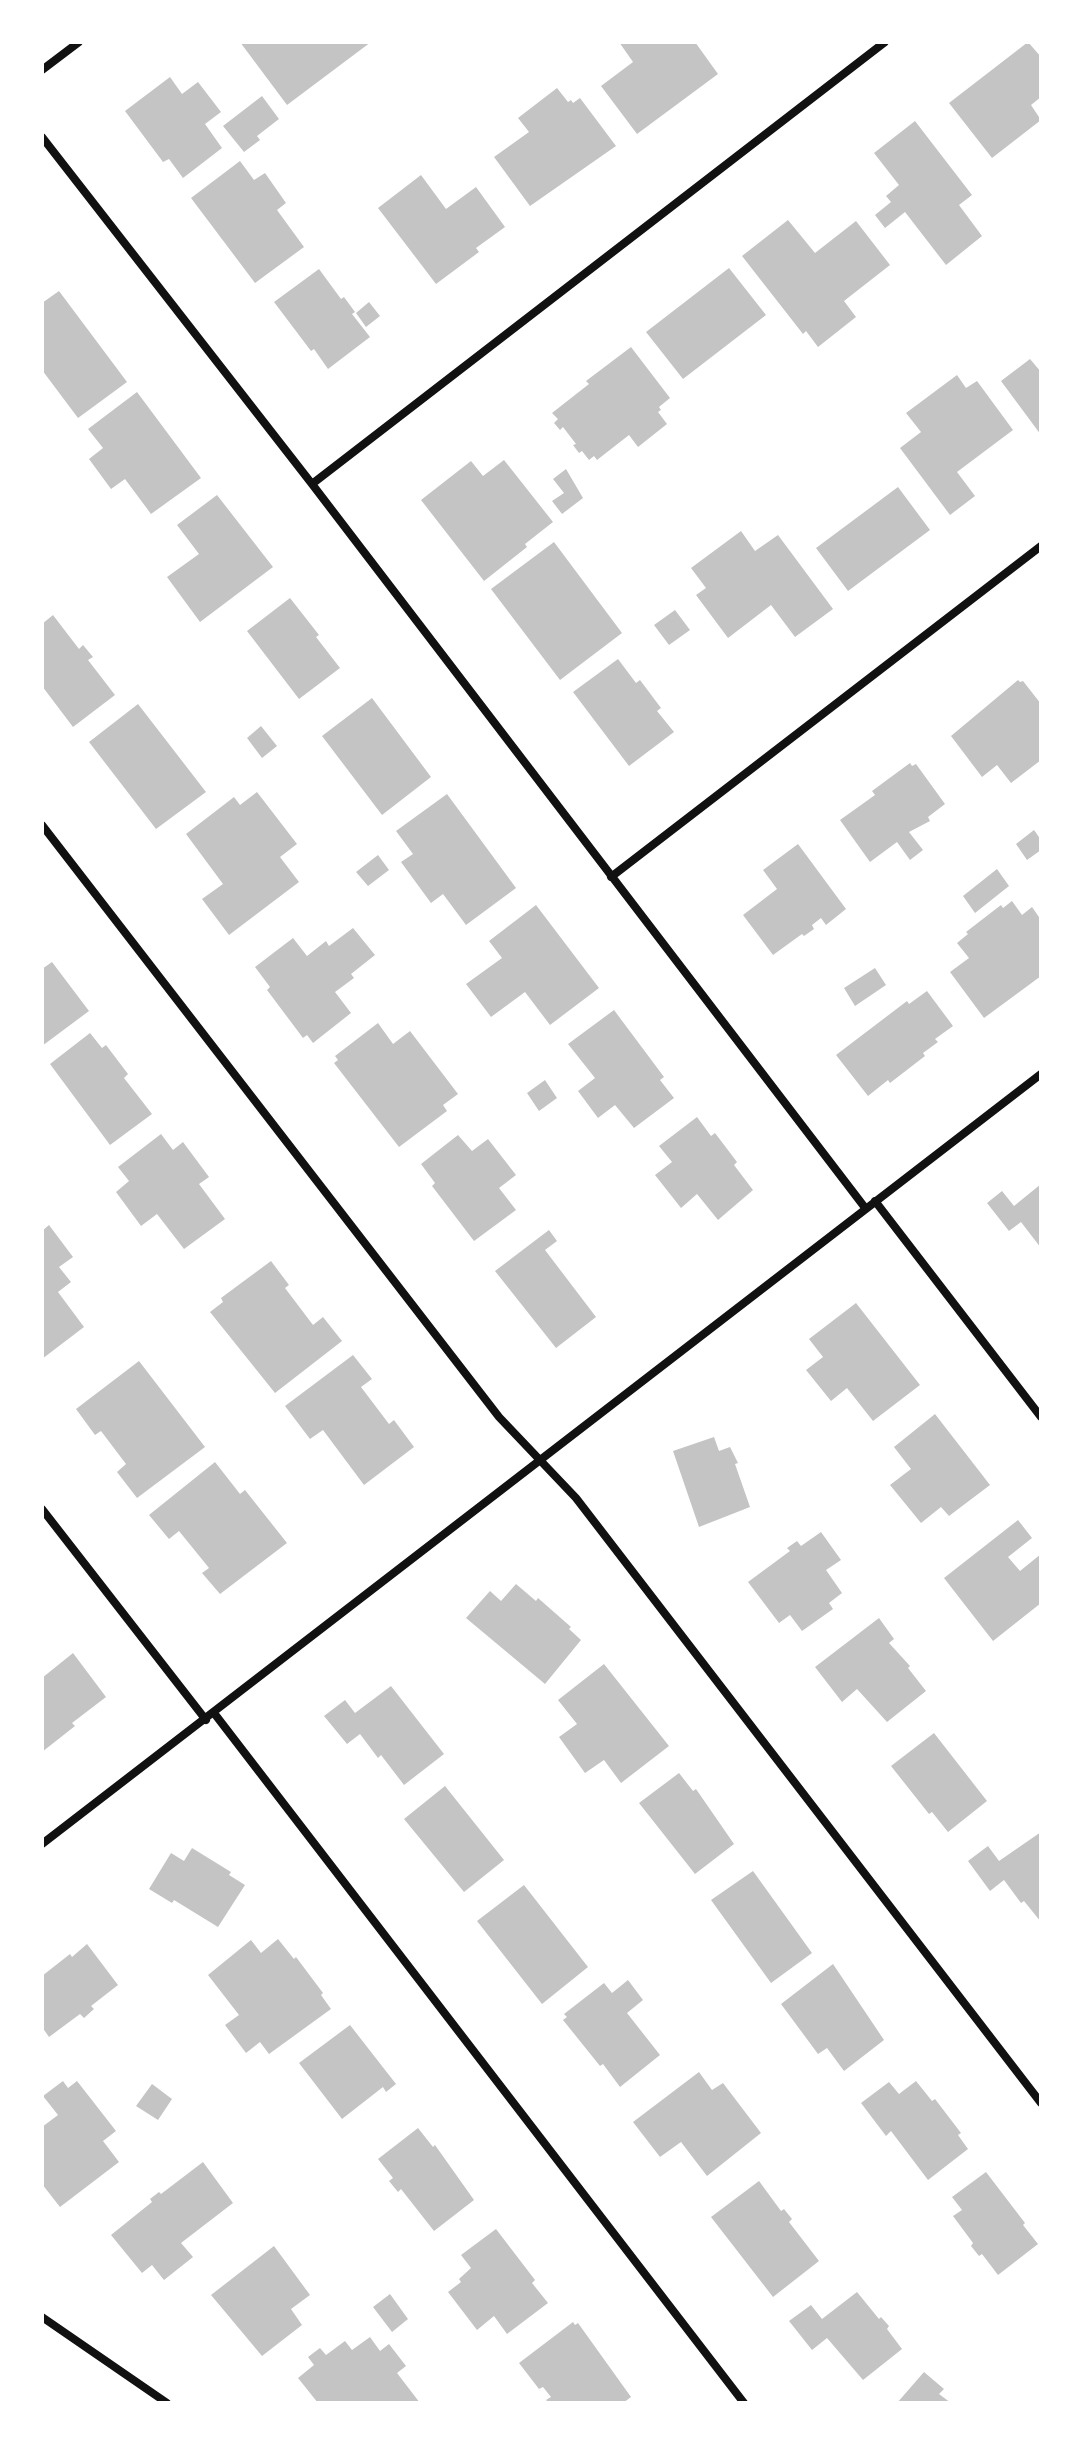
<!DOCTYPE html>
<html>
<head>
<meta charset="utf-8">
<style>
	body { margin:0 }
	#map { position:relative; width:1083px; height:2445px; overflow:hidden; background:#fff; font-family:Inter,sans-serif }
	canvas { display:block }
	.frame { position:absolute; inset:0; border:44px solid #fff; pointer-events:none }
</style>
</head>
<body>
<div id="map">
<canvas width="1083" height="2445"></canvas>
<div class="frame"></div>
</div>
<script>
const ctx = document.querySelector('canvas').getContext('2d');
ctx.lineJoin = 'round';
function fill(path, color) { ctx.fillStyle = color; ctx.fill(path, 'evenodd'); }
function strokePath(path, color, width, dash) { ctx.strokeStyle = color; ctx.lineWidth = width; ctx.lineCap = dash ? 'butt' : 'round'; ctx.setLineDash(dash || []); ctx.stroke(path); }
fill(new Path2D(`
	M 240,42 L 371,42 L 287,105 Z
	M 619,42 L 695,42 L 718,74 L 637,134 L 601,86 L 633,62 Z
	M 1028,42 L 1041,57 L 1041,97 L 1031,105 L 1041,120 L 992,158 L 949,103 Z
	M 170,77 L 182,94 L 198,82 L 221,112 L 205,124 L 222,148 L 183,178 L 169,159 L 163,162 L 125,111 Z
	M 557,88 L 568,102 L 571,100 L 573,103 L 580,98 L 616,146 L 530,206 L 494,157 L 529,132 L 518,118 Z
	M 262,96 L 279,119 L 257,136 L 260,140 L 244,152 L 223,126 Z
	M 915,121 L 972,195 L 959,205 L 982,236 L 946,265 L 905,212 L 885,228 L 875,215 L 891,202 L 886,196 L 899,185 L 874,153 Z
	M 240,161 L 254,180 L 265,173 L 286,203 L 277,210 L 304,247 L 255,283 L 191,198 Z
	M 421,175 L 446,209 L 476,187 L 505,227 L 476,248 L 479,252 L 436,284 L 378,208 Z
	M 788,220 L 815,253 L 856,221 L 890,265 L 844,301 L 856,317 L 818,347 L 806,331 L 803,334 L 742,256 Z
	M 729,268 L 766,315 L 683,379 L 646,332 Z
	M 319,269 L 341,299 L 344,297 L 355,312 L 352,314 L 370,337 L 328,369 L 314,349 L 311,351 L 274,302 Z
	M 59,291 L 127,382 L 78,418 L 42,370 L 42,303 Z
	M 369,302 L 380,316 L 366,327 L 356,313 Z
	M 631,347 L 670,398 L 659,407 L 661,410 L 658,412 L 667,424 L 638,447 L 629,435 L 597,460 L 594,456 L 589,460 L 582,451 L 579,453 L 573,445 L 576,444 L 563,427 L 560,430 L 554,423 L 558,419 L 552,413 L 589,384 L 586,381 Z
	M 1030,359 L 1041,372 L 1041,435 L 1001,381 Z
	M 957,375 L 966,388 L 977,381 L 1013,430 L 957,472 L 975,496 L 950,515 L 900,448 L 921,432 L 906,413 Z
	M 137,392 L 201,478 L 151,514 L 125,479 L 111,489 L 89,459 L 103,448 L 88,429 Z
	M 504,460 L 553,522 L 525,544 L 527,547 L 484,581 L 421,500 L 471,461 L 483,476 Z
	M 566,469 L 583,498 L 562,514 L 552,501 L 564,493 L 553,479 Z
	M 898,487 L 930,530 L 848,591 L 816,548 Z
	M 217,495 L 273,567 L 200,622 L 167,577 L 199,554 L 177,525 Z
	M 741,531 L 755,551 L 778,535 L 833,609 L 795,637 L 771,605 L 728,638 L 696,595 L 706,588 L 691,568 Z
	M 554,542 L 622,633 L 560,680 L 491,589 Z
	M 290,598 L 319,635 L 316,637 L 340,668 L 299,699 L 247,631 Z
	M 675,610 L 690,630 L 669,645 L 654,625 Z
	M 53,615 L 79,649 L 83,645 L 93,657 L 88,660 L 115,695 L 73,727 L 42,686 L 42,624 Z
	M 618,659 L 636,683 L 640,680 L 661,708 L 657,711 L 674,732 L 629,766 L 573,692 Z
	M 1018,680 L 1020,682 L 1023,681 L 1041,704 L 1041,760 L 1011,783 L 997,765 L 982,777 L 951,736 Z
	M 372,698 L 431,777 L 382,815 L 322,736 Z
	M 138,704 L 206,792 L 156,829 L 89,742 Z
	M 261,726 L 277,746 L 262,758 L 247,738 Z
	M 910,763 L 912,766 L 916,764 L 945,804 L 928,817 L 930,821 L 909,832 L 923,850 L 910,860 L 897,842 L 870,862 L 840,820 L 875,795 L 872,791 Z
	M 257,792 L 297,844 L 280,857 L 299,882 L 229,935 L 202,899 L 223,884 L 186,834 L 234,797 L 240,805 Z
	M 447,794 L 516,888 L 466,925 L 443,894 L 431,903 L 401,862 L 413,854 L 396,831 Z
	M 1034,830 L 1041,840 L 1041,850 L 1027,860 L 1016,844 Z
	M 798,844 L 846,909 L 826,925 L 821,918 L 812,925 L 814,929 L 804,936 L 802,934 L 773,955 L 743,915 L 777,889 L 763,870 Z
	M 378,855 L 389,870 L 368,886 L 356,872 Z
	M 997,869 L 1009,886 L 975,913 L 963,896 Z
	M 1012,901 L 1022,915 L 1032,907 L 1041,920 L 1041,976 L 984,1018 L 950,972 L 969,958 L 957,943 L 968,934 L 966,932 L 1001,905 L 1003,908 Z
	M 536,905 L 599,988 L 550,1025 L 525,992 L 491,1017 L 466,984 L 502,958 L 489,941 Z
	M 353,928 L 375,955 L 351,974 L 354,978 L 335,992 L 351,1013 L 313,1043 L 307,1035 L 303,1038 L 267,990 L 270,987 L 255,967 L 293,938 L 307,956 L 326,941 L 329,946 Z
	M 52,962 L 89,1011 L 42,1046 L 42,969 Z
	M 875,968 L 886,985 L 855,1006 L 844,988 Z
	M 927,991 L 953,1026 L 935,1039 L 938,1042 L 923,1053 L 925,1056 L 890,1083 L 888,1080 L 868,1096 L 836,1055 L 907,1001 L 909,1004 Z
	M 614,1010 L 664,1077 L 660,1080 L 674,1098 L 634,1128 L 615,1105 L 598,1118 L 578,1091 L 595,1078 L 568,1044 Z
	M 378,1023 L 393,1044 L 410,1031 L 458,1094 L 443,1105 L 447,1111 L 399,1147 L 334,1063 L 338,1060 L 335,1056 Z
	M 90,1033 L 102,1048 L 106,1045 L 128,1074 L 124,1078 L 152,1114 L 110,1145 L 50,1064 Z
	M 545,1080 L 557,1098 L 539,1111 L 527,1093 Z
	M 697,1117 L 711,1136 L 715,1133 L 737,1162 L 734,1165 L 753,1190 L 718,1220 L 697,1194 L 681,1208 L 655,1175 L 672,1162 L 659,1146 Z
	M 161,1134 L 173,1150 L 183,1142 L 209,1177 L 199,1184 L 225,1219 L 184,1249 L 157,1214 L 141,1226 L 116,1192 L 129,1181 L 118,1167 Z
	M 458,1135 L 472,1151 L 488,1139 L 516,1175 L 499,1188 L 516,1210 L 474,1241 L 432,1186 L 435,1183 L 421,1164 Z
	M 1041,1184 L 1041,1248 L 1021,1222 L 1009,1231 L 987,1203 L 1002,1191 L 1014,1206 Z
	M 49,1225 L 73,1257 L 59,1267 L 71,1282 L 58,1292 L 84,1327 L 42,1359 L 42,1231 Z
	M 549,1230 L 557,1241 L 545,1250 L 596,1317 L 556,1348 L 495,1271 Z
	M 271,1261 L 289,1285 L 285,1288 L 313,1325 L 323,1317 L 342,1341 L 275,1393 L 210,1312 L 223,1302 L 221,1298 Z
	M 856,1303 L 920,1385 L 873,1421 L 847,1388 L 831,1401 L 806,1370 L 823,1357 L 809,1339 Z
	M 353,1355 L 372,1379 L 361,1387 L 389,1424 L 394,1420 L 414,1447 L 364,1485 L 323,1430 L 310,1439 L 285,1406 Z
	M 139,1361 L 205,1447 L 137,1498 L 117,1472 L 126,1464 L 101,1431 L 95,1435 L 76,1409 Z
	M 935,1414 L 990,1485 L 949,1516 L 941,1507 L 921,1523 L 890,1485 L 911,1469 L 894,1447 Z
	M 714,1437 L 719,1451 L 730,1447 L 738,1463 L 735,1464 L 750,1507 L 699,1527 L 673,1451 Z
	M 215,1462 L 240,1494 L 245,1490 L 287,1543 L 220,1594 L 202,1573 L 209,1568 L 179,1531 L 169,1539 L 149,1515 Z
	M 1018,1520 L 1032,1538 L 1008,1557 L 1020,1571 L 1041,1554 L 1041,1603 L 993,1641 L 944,1578 Z
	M 821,1532 L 841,1560 L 826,1570 L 842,1593 L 829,1603 L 833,1609 L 802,1631 L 790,1615 L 779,1623 L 748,1582 L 790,1551 L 787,1548 L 797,1541 L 801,1546 Z
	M 516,1584 L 536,1601 L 538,1598 L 571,1627 L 569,1629 L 581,1640 L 545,1684 L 466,1618 L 490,1591 L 501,1601 Z
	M 879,1618 L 894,1639 L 889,1643 L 910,1666 L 908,1668 L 926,1691 L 887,1722 L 857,1689 L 842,1702 L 815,1667 Z
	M 73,1653 L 106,1697 L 72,1723 L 75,1726 L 42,1752 L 42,1678 Z
	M 604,1664 L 669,1746 L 621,1783 L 604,1760 L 585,1773 L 559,1737 L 577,1724 L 558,1700 Z
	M 391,1686 L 444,1754 L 404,1785 L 381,1755 L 378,1758 L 360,1734 L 347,1744 L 324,1716 L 345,1700 L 355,1713 Z
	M 934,1733 L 987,1801 L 948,1832 L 932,1812 L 929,1814 L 891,1766 Z
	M 679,1773 L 693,1791 L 696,1789 L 734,1844 L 695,1874 L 639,1803 Z
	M 445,1786 L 504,1860 L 464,1892 L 404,1819 Z
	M 1041,1832 L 1041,1922 L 1024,1901 L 1021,1903 L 1004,1880 L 990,1891 L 968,1861 L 988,1846 L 999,1861 Z
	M 192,1848 L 231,1872 L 229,1875 L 245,1885 L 218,1927 L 174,1900 L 172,1903 L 149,1889 L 171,1853 L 184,1861 Z
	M 753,1871 L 812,1953 L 771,1983 L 711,1900 Z
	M 524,1885 L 588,1967 L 542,2004 L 477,1921 Z
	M 278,1939 L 294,1959 L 296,1957 L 323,1993 L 321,1995 L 331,2009 L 269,2054 L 260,2042 L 246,2053 L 225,2025 L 239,2015 L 208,1975 L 251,1940 L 261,1953 Z
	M 87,1944 L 118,1985 L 91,2006 L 94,2009 L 84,2018 L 80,2014 L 49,2037 L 42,2027 L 42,1976 L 70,1954 L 72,1957 Z
	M 833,1964 L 884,2040 L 844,2071 L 827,2048 L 818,2054 L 781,2004 Z
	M 628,1980 L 643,2000 L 627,2013 L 660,2055 L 620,2087 L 603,2064 L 600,2066 L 563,2020 L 567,2017 L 564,2014 L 604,1983 L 612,1993 Z
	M 350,2025 L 396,2084 L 386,2092 L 383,2087 L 342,2119 L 299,2063 Z
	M 699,2072 L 712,2090 L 723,2083 L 761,2133 L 707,2176 L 681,2142 L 660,2157 L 633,2122 Z
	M 63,2081 L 68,2088 L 77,2081 L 116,2131 L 103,2141 L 119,2162 L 60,2207 L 42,2184 L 42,2127 L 58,2115 L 43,2096 Z
	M 916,2081 L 932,2101 L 935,2099 L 961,2133 L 958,2135 L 968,2149 L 928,2180 L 891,2131 L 886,2136 L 861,2103 L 889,2082 L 899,2094 Z
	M 152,2084 L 172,2099 L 158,2120 L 136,2106 Z
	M 418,2128 L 433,2147 L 435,2145 L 474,2200 L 434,2231 L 401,2189 L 398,2192 L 389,2181 L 393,2178 L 378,2159 Z
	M 203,2162 L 233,2203 L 181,2243 L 193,2257 L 164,2280 L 152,2265 L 142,2273 L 111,2235 L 152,2202 L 150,2199 L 159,2192 L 161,2194 Z
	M 986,2172 L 1025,2223 L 1023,2225 L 1038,2244 L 998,2275 L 982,2254 L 979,2256 L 971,2246 L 973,2243 L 953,2216 L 962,2210 L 952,2197 Z
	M 759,2181 L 781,2211 L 784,2209 L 792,2219 L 789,2222 L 819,2261 L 773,2297 L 711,2217 Z
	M 496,2229 L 535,2280 L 532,2283 L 548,2303 L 507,2334 L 494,2316 L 477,2330 L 448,2292 L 461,2282 L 459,2279 L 471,2268 L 461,2255 Z
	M 274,2246 L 310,2295 L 291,2309 L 302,2325 L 262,2356 L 211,2295 Z
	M 857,2292 L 879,2319 L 881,2317 L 889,2326 L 887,2329 L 902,2349 L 863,2380 L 827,2338 L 812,2350 L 789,2321 L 811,2305 L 822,2319 Z
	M 390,2294 L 408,2319 L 392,2332 L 373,2307 Z
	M 573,2322 L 575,2325 L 578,2323 L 631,2397 L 623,2403 L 549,2403 L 546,2400 L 551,2397 L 543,2387 L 539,2389 L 519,2363 Z
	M 370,2337 L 380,2351 L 389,2344 L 406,2366 L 397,2373 L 420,2403 L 318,2403 L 298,2378 L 314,2365 L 308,2357 L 320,2348 L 326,2355 L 345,2341 L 352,2350 Z
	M 924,2372 L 944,2389 L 939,2394 L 951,2403 L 897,2403 Z`), '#c4c4c4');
strokePath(new Path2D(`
	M 42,70 L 79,42
	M 42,137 L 312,484 L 866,1209
	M 312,484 L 885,42
	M 42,825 L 499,1417 L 576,1498 L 1041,2103
	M 611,877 L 1041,546
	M 875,1201 L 1041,1417
	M 42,1509 L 206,1720
	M 214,1713 L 744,2403
	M 42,1844 L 1041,1074
	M 42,2317 L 167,2403`), '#111', 8);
</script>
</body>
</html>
